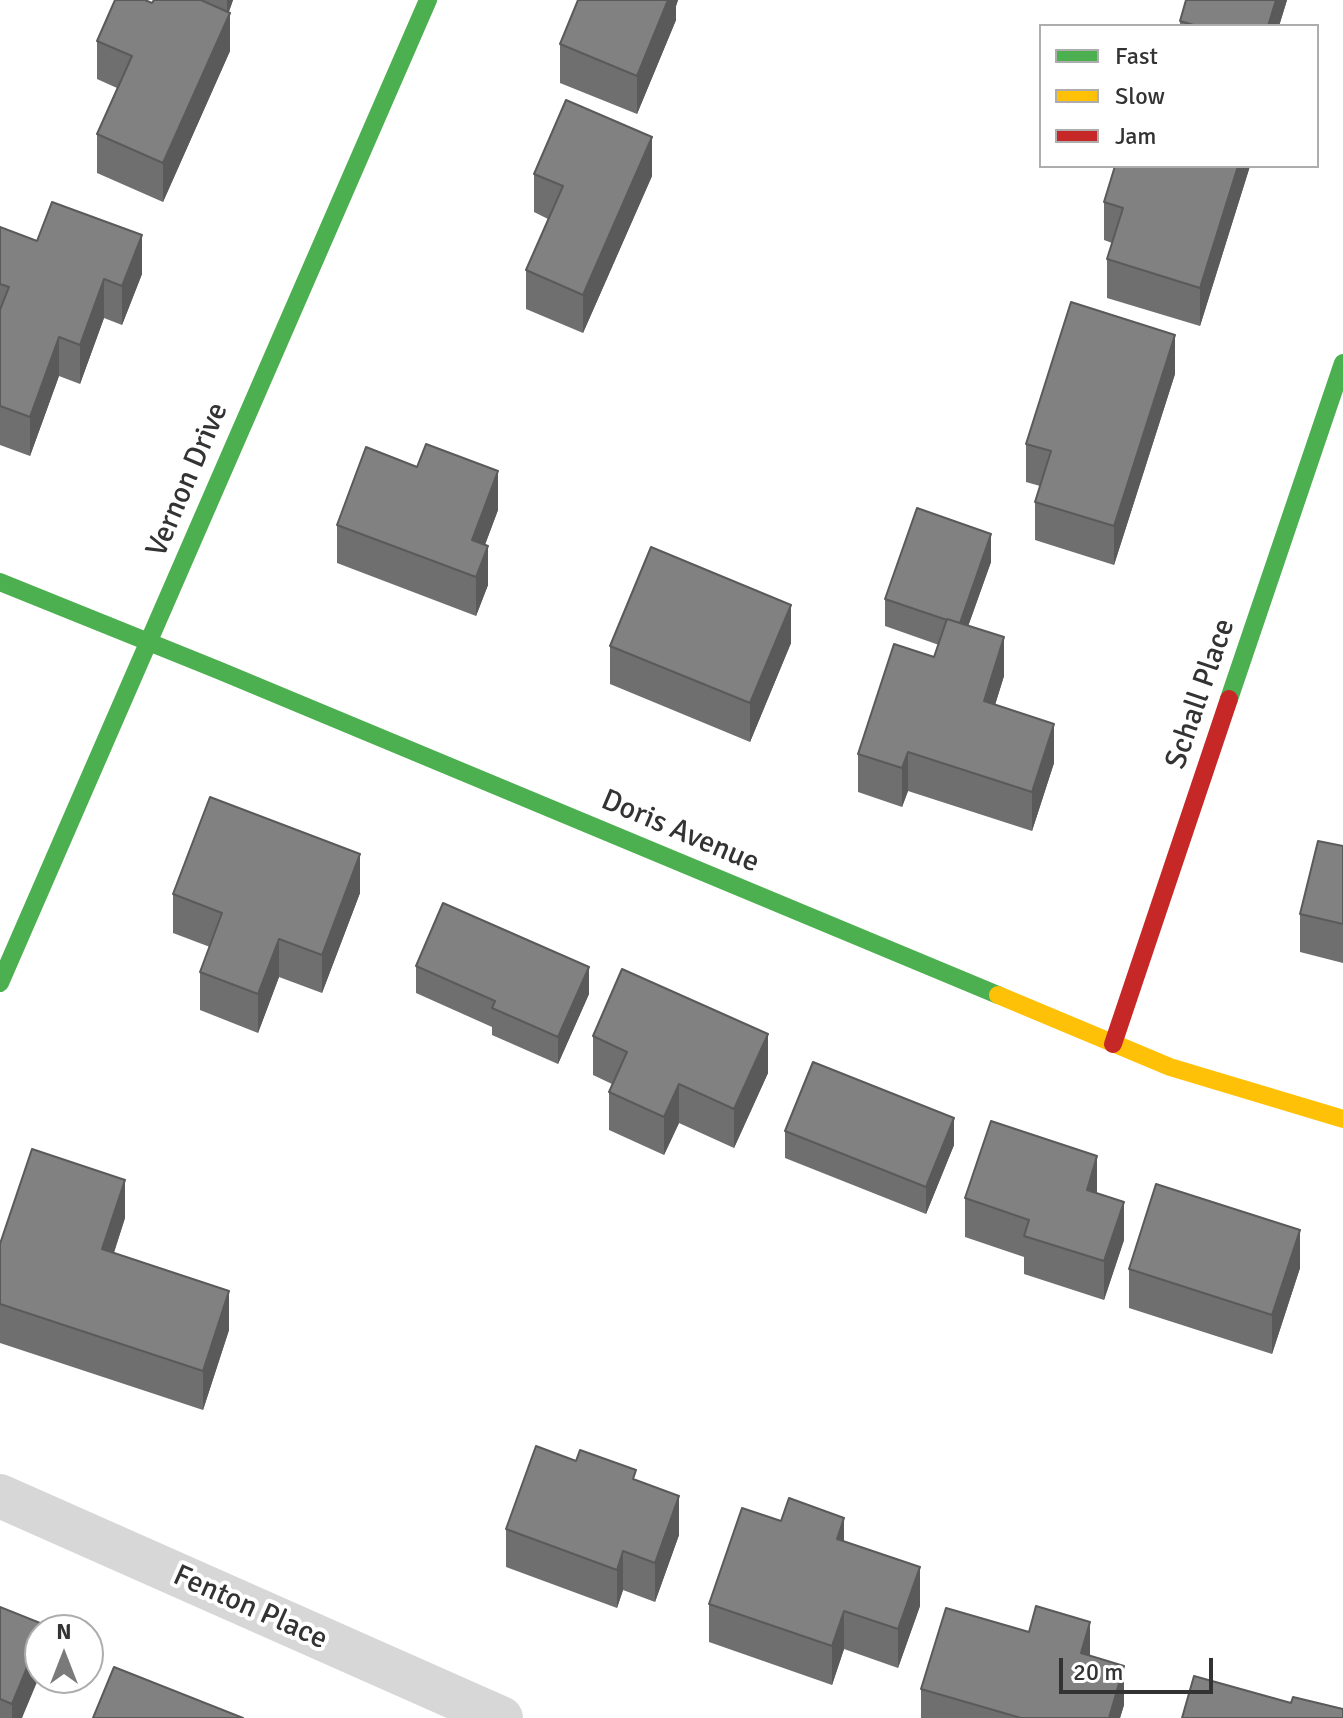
<!DOCTYPE html>
<html>
<head>
<meta charset="utf-8">
<style>
	body { margin:0 }
	#map { position:relative; width:1343px; height:1718px; overflow:hidden; background:#fff; font-family:Signika,sans-serif }
	canvas { display:block }
	.legend { position:absolute; left:1039px; top:24px; width:280px; height:144px; box-sizing:border-box; background:#fff; border:2px solid #adadad; margin:0; padding:10px 14px; list-style:none; font-size:24px; color:#333 }
	.legend li { display:flex; align-items:center; gap:16px; height:40px }
	.legend b { width:40px; border:2px solid #adadad }
	.north { position:absolute; left:24px; top:1614px; width:80px; height:80px; box-sizing:border-box; background:#fff; border:2px solid #adadad; border-radius:50%; rotate:0deg; font-size:22px; font-weight:700; line-height:32px; text-align:center; color:#333 }
	.north::after { content:''; display:block; margin:auto; width:28px; height:36px; background:#7a7a7a; clip-path:polygon(50% 0,100% 100%,50% 72%,0 100%) }
	.scale { position:absolute; left:1059px; top:1658px; width:154px; height:36px; box-sizing:border-box; border:4px solid #333; border-top:0; padding-left:10px; font-size:24px; line-height:28px; white-space:nowrap; color:#333; -webkit-text-stroke:6px #fff; paint-order:stroke }
</style>
</head>
<body>
<div id="map">
<canvas width="1343" height="1718"></canvas>
<ul class="legend">
<li><b style="height:10px;background:#4caf50"></b>Fast</li>
<li><b style="height:10px;background:#ffc107"></b>Slow</li>
<li><b style="height:10px;background:#c62828"></b>Jam</li>
</ul>
<div class="north">N</div>
<div class="scale">20 m</div>
</div>
<script>
const ctx = document.querySelector('canvas').getContext('2d');
ctx.lineJoin = 'round';
function strokePath(path, color, width, dash) { ctx.strokeStyle = color; ctx.lineWidth = width; ctx.lineCap = dash ? 'butt' : 'round'; ctx.setLineDash(dash || []); ctx.stroke(path); }
function fill(path, color) { ctx.fillStyle = color; ctx.fill(path, 'evenodd'); }
function drawText(font, color, halo, rows, align = 'center') {
  ctx.font = font + ' Signika,sans-serif'; ctx.lineWidth = 8; ctx.setLineDash([]); ctx.textBaseline = 'middle'; ctx.strokeStyle = halo; ctx.fillStyle = color; for (const [text, x, y, turn = 0] of rows) {
    ctx.save(); ctx.translate(x, y); ctx.rotate((+turn || 0) * Math.PI / 180); ctx.textAlign = isNaN(turn) ? turn : align; if (halo) ctx.strokeText(text, 0, 0); ctx.fillText(text, 0, 0); ctx.restore();
  }
}
strokePath(new Path2D(`
	M 0,1496 L 501,1718`), '#d7d7d7', 44);
strokePath(new Path2D(`
	M 0,582 L 218,670 L 998,995
	M 1229,699 L 1343,363
	M 0,983 L 428,0`), '#4caf50', 18);
strokePath(new Path2D(`
	M 998,995 L 1170,1067 L 1343,1119`), '#ffc107', 18);
strokePath(new Path2D(`
	M 1113,1044 L 1229,699`), '#c62828', 18);
fill(new Path2D(`
	M 154,0 L 233,0 L 229,12 L 230,51 L 163,202 L 97,173 L 97,134 L 117,88 L 97,79 L 97,41 L 152,3 Z
	M 578,0 L 678,0 L 676,6 L 676,20 L 637,114 L 560,83 L 560,44 Z
	M 1287,0 L 1279,26 L 1180,26 L 1180,21 Z
	M 1115,166 L 1250,166 L 1200,326 L 1107,298 L 1107,259 L 1112,243 L 1104,240 L 1104,202 Z
	M 534,174 L 652,176 L 583,333 L 526,309 L 526,270 L 548,219 L 534,212 Z
	M 0,227 L 37,241 L 142,274 L 122,325 L 104,318 L 80,384 L 59,376 L 30,456 L 0,445 Z
	M 1175,374 L 1114,565 L 1035,540 L 1035,502 L 1040,486 L 1026,482 L 1026,444 Z
	M 498,510 L 485,545 L 488,585 L 476,616 L 337,563 L 337,525 Z
	M 991,562 L 968,626 L 1004,676 L 995,705 L 1054,763 L 1032,831 L 908,791 L 902,807 L 858,792 L 858,754 L 934,657 L 939,645 L 885,626 L 885,599 Z
	M 791,643 L 750,742 L 610,684 L 610,646 Z
	M 1343,846 L 1343,963 L 1300,952 L 1300,914 Z
	M 360,893 L 322,993 L 279,977 L 258,1033 L 200,1010 L 200,972 L 210,947 L 173,933 L 173,894 Z
	M 416,966 L 589,994 L 558,1064 L 492,1035 L 492,1027 L 416,993 Z
	M 593,1036 L 768,1073 L 734,1148 L 679,1123 L 664,1155 L 609,1130 L 609,1092 L 612,1084 L 593,1075 Z
	M 785,1131 L 954,1145 L 926,1214 L 785,1158 Z
	M 1097,1193 L 1124,1240 L 1104,1300 L 1024,1274 L 1024,1257 L 965,1237 L 965,1198 Z
	M 125,1218 L 114,1253 L 229,1330 L 203,1410 L 0,1343 L 0,1244 Z
	M 1300,1268 L 1272,1354 L 1129,1308 L 1129,1269 Z
	M 576,1461 L 636,1481 L 679,1535 L 655,1602 L 623,1590 L 617,1608 L 506,1567 L 506,1529 Z
	M 844,1542 L 920,1606 L 898,1668 L 844,1649 L 832,1685 L 709,1642 L 709,1604 Z
	M 0,1607 L 45,1630 L 22,1718 L 0,1718 Z
	M 1090,1656 L 1124,1705 L 1120,1718 L 921,1718 L 921,1689 Z`), '#6f6f6f');
fill(new Path2D(`
	M 227,0 L 233,0 L 227,16 Z
	M 668,0 L 678,0 L 676,6 L 676,20 L 637,114 L 637,76 Z
	M 1276,0 L 1287,0 L 1279,26 L 1268,26 Z
	M 230,13 L 230,51 L 163,202 L 163,163 Z
	M 652,137 L 652,176 L 583,333 L 583,295 Z
	M 1238,166 L 1250,166 L 1200,326 L 1200,288 Z
	M 142,235 L 142,274 L 122,325 L 122,286 Z
	M 104,279 L 104,318 L 80,384 L 80,345 Z
	M 1175,335 L 1175,374 L 1114,565 L 1114,526 Z
	M 59,337 L 59,376 L 30,456 L 30,417 Z
	M 498,471 L 498,510 L 473,576 L 472,540 Z
	M 991,534 L 991,562 L 959,652 L 959,625 Z
	M 488,546 L 488,585 L 476,616 L 476,577 Z
	M 791,605 L 791,643 L 750,742 L 750,703 Z
	M 1004,637 L 1004,676 L 984,740 L 984,701 Z
	M 1054,724 L 1054,763 L 1032,831 L 1032,792 Z
	M 908,752 L 908,791 L 902,807 L 902,768 Z
	M 360,854 L 360,893 L 322,993 L 322,955 Z
	M 279,939 L 279,977 L 258,1033 L 258,994 Z
	M 589,967 L 589,994 L 558,1064 L 558,1037 Z
	M 768,1034 L 768,1073 L 734,1148 L 734,1109 Z
	M 679,1084 L 679,1123 L 664,1155 L 664,1117 Z
	M 954,1118 L 954,1145 L 926,1214 L 926,1187 Z
	M 1097,1156 L 1097,1194 L 1087,1190 Z
	M 125,1180 L 125,1218 L 102,1288 L 102,1249 Z
	M 1124,1202 L 1124,1240 L 1104,1300 L 1104,1261 Z
	M 1300,1230 L 1300,1268 L 1272,1354 L 1272,1315 Z
	M 229,1291 L 229,1330 L 203,1410 L 203,1371 Z
	M 679,1496 L 679,1535 L 655,1602 L 655,1563 Z
	M 844,1518 L 844,1556 L 837,1539 Z
	M 623,1551 L 623,1590 L 617,1608 L 617,1570 Z
	M 920,1567 L 920,1606 L 898,1668 L 898,1629 Z
	M 844,1611 L 844,1649 L 832,1685 L 832,1646 Z
	M 1090,1622 L 1090,1661 L 1081,1653 Z
	M 40,1636 L 40,1675 L 22,1718 L 12,1718 L 12,1704 Z
	M 1124,1666 L 1124,1705 L 1120,1718 L 1109,1718 Z`), '#5a5a5a');
const building = new Path2D(`
	M 115,0 L 145,0 L 152,3 L 154,0 L 201,0 L 230,13 L 163,163 L 97,134 L 132,56 L 97,41 Z
	M 578,0 L 668,0 L 637,76 L 560,44 Z
	M 1186,0 L 1276,0 L 1268,26 L 1197,26 L 1180,21 Z
	M 566,100 L 652,137 L 583,295 L 526,270 L 563,186 L 534,174 Z
	M 1115,166 L 1238,166 L 1200,288 L 1107,259 L 1123,208 L 1104,202 Z
	M 52,202 L 142,235 L 122,286 L 104,279 L 80,345 L 59,337 L 30,417 L 0,406 L 0,310 L 9,287 L 0,284 L 0,227 L 37,241 Z
	M 1071,302 L 1175,335 L 1114,526 L 1035,502 L 1051,451 L 1026,444 Z
	M 426,444 L 498,471 L 472,540 L 488,546 L 476,577 L 337,525 L 366,447 L 417,467 Z
	M 917,508 L 991,534 L 960,623 L 947,619 L 947,620 L 885,599 Z
	M 651,547 L 791,605 L 750,703 L 610,646 Z
	M 947,619 L 1004,637 L 984,701 L 1054,724 L 1032,792 L 908,752 L 902,768 L 858,754 L 894,644 L 934,657 Z
	M 210,797 L 360,854 L 322,955 L 279,939 L 258,994 L 200,972 L 222,913 L 173,894 Z
	M 1318,841 L 1343,846 L 1343,924 L 1300,914 Z
	M 443,903 L 589,967 L 558,1037 L 492,1008 L 495,1001 L 416,966 Z
	M 622,969 L 768,1034 L 734,1109 L 679,1084 L 664,1117 L 609,1092 L 627,1052 L 593,1036 Z
	M 813,1062 L 954,1118 L 926,1187 L 785,1131 Z
	M 991,1121 L 1097,1156 L 1087,1190 L 1124,1202 L 1104,1261 L 1024,1236 L 1029,1220 L 965,1198 Z
	M 32,1149 L 125,1180 L 102,1249 L 229,1291 L 203,1371 L 0,1304 L 0,1244 Z
	M 1156,1184 L 1300,1230 L 1272,1315 L 1129,1269 Z
	M 536,1446 L 576,1461 L 580,1450 L 636,1470 L 633,1479 L 679,1496 L 655,1563 L 623,1551 L 617,1570 L 506,1529 Z
	M 789,1498 L 844,1518 L 837,1539 L 920,1567 L 898,1629 L 844,1611 L 832,1646 L 709,1604 L 742,1508 L 781,1521 Z
	M 1036,1606 L 1090,1622 L 1081,1653 L 1124,1666 L 1109,1718 L 1021,1718 L 921,1689 L 946,1608 L 1029,1632 Z
	M 0,1607 L 45,1625 L 43,1630 L 40,1630 L 40,1636 L 12,1704 L 0,1699 Z
	M 114,1667 L 243,1718 L 93,1718 Z
	M 1194,1676 L 1291,1703 L 1293,1697 L 1343,1709 L 1343,1718 L 1182,1718 Z`);
fill(building, '#818181');
strokePath(building, '#5a5a5a', 2);
drawText('30px', '#333', '#fff', [
	["Vernon Drive",188,480,-67],
	["Schall Place",1201,694,-71],
	["Doris Avenue",680,832,23],
	["Fenton Place",250,1608,24]
]);
</script>
</body>
</html>
